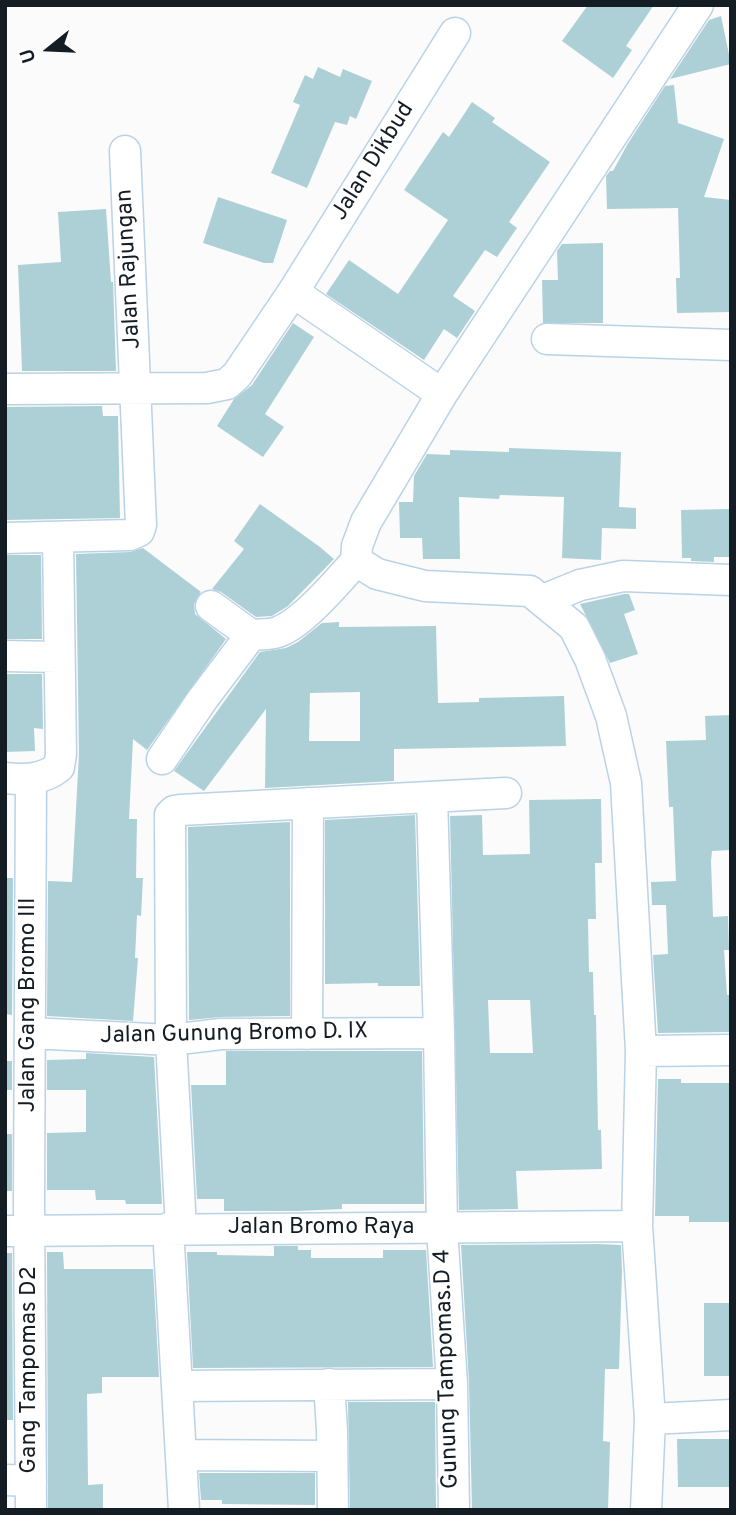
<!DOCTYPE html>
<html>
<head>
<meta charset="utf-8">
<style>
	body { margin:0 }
	#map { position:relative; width:736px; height:1515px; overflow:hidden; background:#fbfbfb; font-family:Overpass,sans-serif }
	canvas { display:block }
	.frame { position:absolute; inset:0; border:7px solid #141d24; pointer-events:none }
	.north { position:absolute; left:14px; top:14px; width:70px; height:70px; -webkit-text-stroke:5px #fff; paint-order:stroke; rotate:252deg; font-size:19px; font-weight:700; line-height:28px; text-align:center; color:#141d24 }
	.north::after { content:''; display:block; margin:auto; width:24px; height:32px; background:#141d24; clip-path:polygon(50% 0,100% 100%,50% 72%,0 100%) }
</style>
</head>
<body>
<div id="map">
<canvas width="736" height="1515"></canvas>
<div class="frame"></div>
<div class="north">U</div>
</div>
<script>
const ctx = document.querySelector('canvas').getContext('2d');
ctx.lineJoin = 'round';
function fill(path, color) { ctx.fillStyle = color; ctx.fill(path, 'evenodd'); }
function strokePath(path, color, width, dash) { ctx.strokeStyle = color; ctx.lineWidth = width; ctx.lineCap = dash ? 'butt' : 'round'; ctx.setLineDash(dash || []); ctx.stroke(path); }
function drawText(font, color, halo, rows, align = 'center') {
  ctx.font = font + ' Overpass,sans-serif'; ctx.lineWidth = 5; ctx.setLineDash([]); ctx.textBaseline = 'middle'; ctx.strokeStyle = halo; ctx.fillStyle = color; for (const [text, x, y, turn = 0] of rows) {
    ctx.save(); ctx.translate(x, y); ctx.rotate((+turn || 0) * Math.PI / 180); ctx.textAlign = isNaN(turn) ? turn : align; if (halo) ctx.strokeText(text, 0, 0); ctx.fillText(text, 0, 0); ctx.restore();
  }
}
fill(new Path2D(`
	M 588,5 L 654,5 L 626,46 L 632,50 L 613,78 L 562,41 Z
	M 721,16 L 731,64 L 670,79 L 709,20 Z
	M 318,67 L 340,77 L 343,69 L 372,81 L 356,119 L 350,116 L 347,125 L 335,122 L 307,188 L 271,173 L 300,105 L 293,102 L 305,75 L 313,79 Z
	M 674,85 L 678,123 L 724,139 L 704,197 L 731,200 L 731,312 L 677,313 L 676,278 L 680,278 L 678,208 L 607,209 L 606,176 L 610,171 L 613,171 L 627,145 L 665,86 Z
	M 472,102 L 495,118 L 492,122 L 550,162 L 509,222 L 517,228 L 497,257 L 485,250 L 453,296 L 475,311 L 457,338 L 444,329 L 424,360 L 326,294 L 349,260 L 398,294 L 448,220 L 404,190 L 443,132 L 449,137 Z
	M 218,197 L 287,220 L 273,263 L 264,263 L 203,243 Z
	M 106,209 L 111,282 L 113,282 L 116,371 L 22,371 L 18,265 L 61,262 L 58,212 Z
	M 603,243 L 603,323 L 543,323 L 542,280 L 558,280 L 557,251 L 562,244 Z
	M 293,323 L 314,337 L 265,414 L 284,427 L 263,457 L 217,426 L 234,399 L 252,385 Z
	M 102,406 L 103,416 L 118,416 L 120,518 L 5,520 L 5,407 Z
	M 509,448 L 621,452 L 619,507 L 636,508 L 636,529 L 602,528 L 601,560 L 562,558 L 564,497 L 500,495 L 499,499 L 459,497 L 460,559 L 423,559 L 422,538 L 400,538 L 399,502 L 413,502 L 414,476 L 427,454 L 450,455 L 450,450 L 509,452 Z
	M 260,504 L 320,547 L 334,559 L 288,606 L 272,616 L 256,617 L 221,592 L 212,589 L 244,549 L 234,541 Z
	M 730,509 L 731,557 L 714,557 L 714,562 L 691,561 L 691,558 L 682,558 L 681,510 Z
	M 143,548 L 201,592 L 194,604 L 195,614 L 226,639 L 147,750 L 133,739 L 129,819 L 137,819 L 136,878 L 143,878 L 141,916 L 137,915 L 135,958 L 138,958 L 133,1021 L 47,1016 L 48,881 L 72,882 L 79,754 L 76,554 L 130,552 Z
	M 5,555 L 41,555 L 42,639 L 5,639 Z
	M 624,594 L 629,594 L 635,610 L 624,614 L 638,654 L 610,663 L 580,604 Z
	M 339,622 L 339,627 L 436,626 L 438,703 L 479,702 L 479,698 L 564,696 L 566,746 L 394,749 L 394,781 L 265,788 L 266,709 L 204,791 L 174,771 L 260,652 L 286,648 L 298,642 L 322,623 ZM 360,692 L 360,741 L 309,741 L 310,693 Z
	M 5,674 L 42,674 L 43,729 L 34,728 L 35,751 L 5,752 Z
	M 731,715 L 731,850 L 712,851 L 711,861 L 713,917 L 728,916 L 729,950 L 724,950 L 727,995 L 731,995 L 731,1032 L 658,1033 L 653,955 L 668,954 L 666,905 L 652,905 L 651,882 L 676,881 L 673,807 L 669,807 L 666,741 L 706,740 L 705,716 Z
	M 601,799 L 602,863 L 595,863 L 596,919 L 588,919 L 589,972 L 593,972 L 594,1015 L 596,1015 L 598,1130 L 601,1130 L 602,1169 L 516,1171 L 518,1209 L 459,1210 L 450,816 L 482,815 L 483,855 L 530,854 L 529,800 ZM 488,1000 L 530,1000 L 533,1053 L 490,1053 Z
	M 415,815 L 420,986 L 378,986 L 378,983 L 325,984 L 325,820 Z
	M 290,822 L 290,1016 L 221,1017 L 189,1020 L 188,827 Z
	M 5,878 L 13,878 L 12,1015 L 5,1014 Z
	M 226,1051 L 422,1051 L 424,1204 L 342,1204 L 342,1209 L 297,1211 L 224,1211 L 224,1199 L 197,1199 L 191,1085 L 226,1085 Z
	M 86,1053 L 154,1057 L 162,1204 L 126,1204 L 125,1200 L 96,1200 L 95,1190 L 47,1190 L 47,1133 L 86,1132 L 86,1090 L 47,1090 L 47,1060 L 86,1059 Z
	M 5,1061 L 12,1061 L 12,1090 L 5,1090 Z
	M 658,1079 L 681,1079 L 681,1083 L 731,1083 L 731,1222 L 689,1222 L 689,1216 L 655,1216 Z
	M 5,1134 L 12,1134 L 12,1191 L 5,1191 Z
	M 599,1244 L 621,1245 L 622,1271 L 619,1369 L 605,1369 L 603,1441 L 610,1442 L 608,1510 L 472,1510 L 469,1383 L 461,1245 Z
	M 274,1246 L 298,1246 L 298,1250 L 311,1250 L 311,1258 L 383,1258 L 383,1250 L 426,1250 L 433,1367 L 193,1368 L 187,1252 L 217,1252 L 217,1255 L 274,1256 Z
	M 47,1252 L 63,1252 L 64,1269 L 153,1269 L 159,1377 L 102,1377 L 102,1393 L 87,1394 L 88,1485 L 103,1484 L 103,1510 L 48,1510 Z
	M 5,1253 L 12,1253 L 13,1420 L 5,1420 Z
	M 704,1303 L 731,1303 L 731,1376 L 704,1376 Z
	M 348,1402 L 435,1402 L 436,1509 L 350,1510 Z
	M 677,1439 L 731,1439 L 731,1487 L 678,1487 Z
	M 199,1473 L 315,1473 L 315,1505 L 222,1504 L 222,1500 L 201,1500 Z`), '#add0d6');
const minor = new Path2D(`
	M 293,292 L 442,394
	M 547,339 L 731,345
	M 5,389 L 207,388 L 227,384 L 237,375 L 293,292 L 455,33
	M 5,538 L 130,535 L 139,531 L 141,525 L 125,151
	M 356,561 L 377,574 L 425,586 L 530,591 L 574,627 L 590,659 L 611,716 L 626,783 L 641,1051 L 637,1226 L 650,1419 L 646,1510
	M 543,600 L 580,585 L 623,576 L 731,580
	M 211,606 L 251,635
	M 5,656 L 58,657
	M 162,759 L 202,700 L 251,635 C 260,634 270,635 278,632 C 303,623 338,581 356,561 L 357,546 L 366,522 L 442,394 L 698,5
	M 5,778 C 25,780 43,780 59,767 L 61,754 L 58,537
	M 432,797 L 439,1033 L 442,1228 L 452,1384 L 454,1510
	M 30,1033 L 171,1040 L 221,1034 L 439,1033
	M 307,1034 L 308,803
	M 641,1051 L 731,1050
	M 168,1228 L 184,1510
	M 181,1228 L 171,1040 L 170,815 L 174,811 L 180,810 L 506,793
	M 5,1231 L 637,1226
	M 329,1384 L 332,1430 L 333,1510
	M 177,1386 L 452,1384
	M 650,1419 L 731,1415
	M 181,1455 L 332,1456
	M 5,1480 L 31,1481
	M 31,1510 L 29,1201 L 31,779`);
strokePath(minor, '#bad2e6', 33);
strokePath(minor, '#fff', 30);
drawText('23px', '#141d24', '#fff', [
	["Jalan Dikbud",374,162,-58],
	["Jalan Rajungan",130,269,-93],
	["Jalan Gang Bromo III",29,1005,-90],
	["Jalan Gunung Bromo D. IX",234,1035,-1],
	["Jalan Bromo Raya",321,1228],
	["Gunung Tampomas.D 4",448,1369,-92],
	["Gang Tampomas D2",30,1370,-90]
]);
</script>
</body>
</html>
